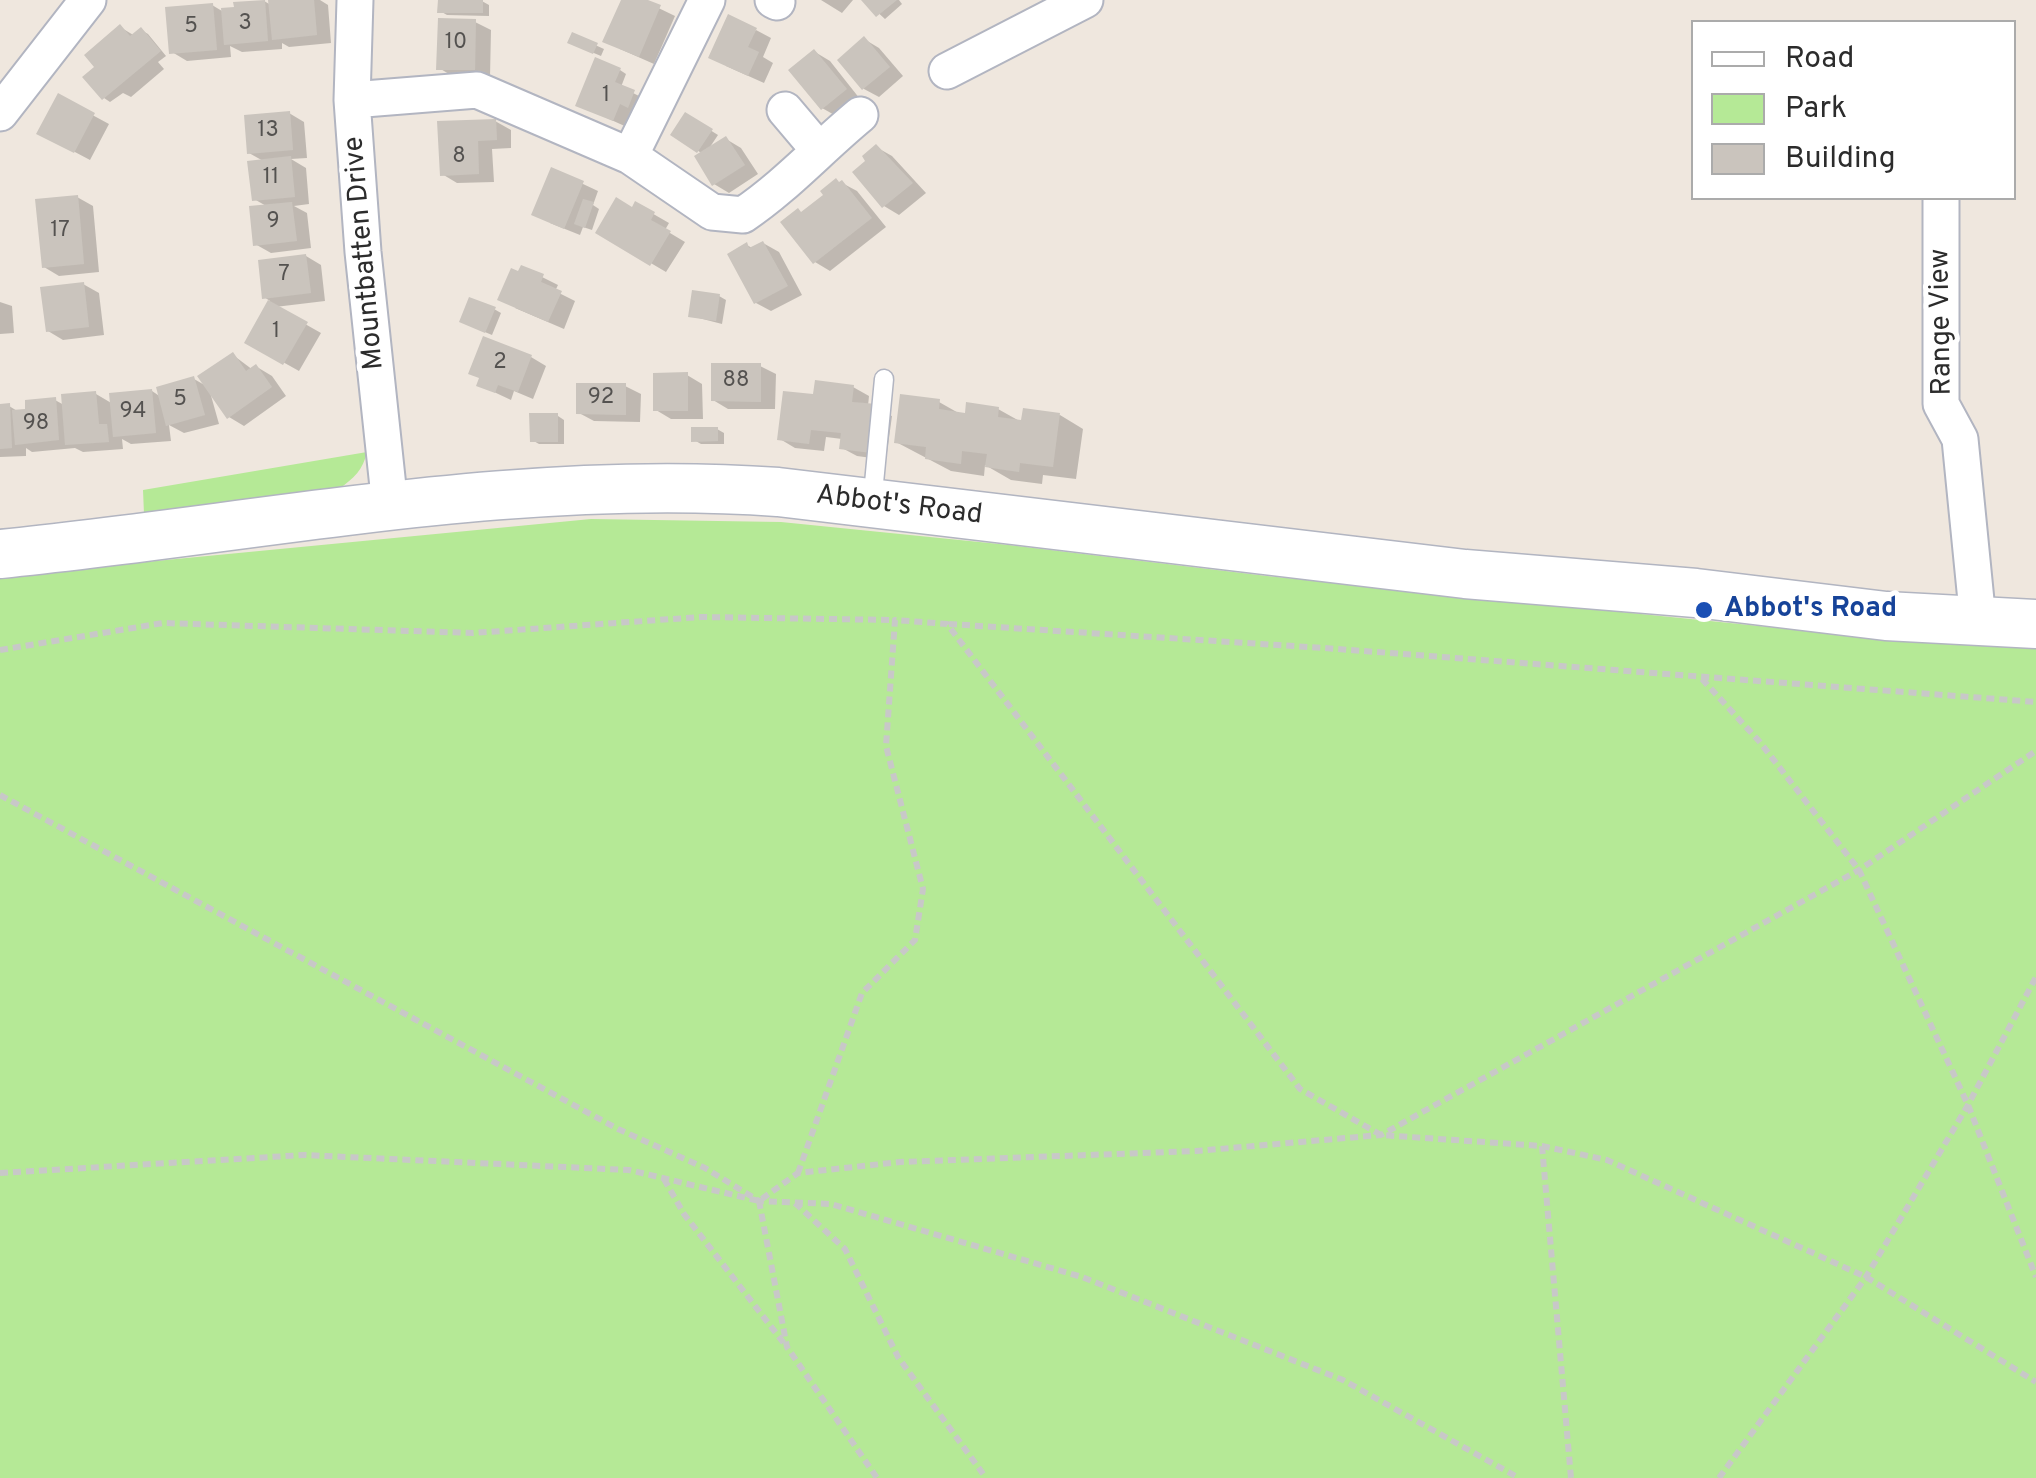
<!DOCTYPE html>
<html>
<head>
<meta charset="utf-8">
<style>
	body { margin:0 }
	#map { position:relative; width:2036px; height:1478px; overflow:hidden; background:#efe7de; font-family:Overpass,sans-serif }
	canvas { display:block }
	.legend { position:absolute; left:1691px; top:20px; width:325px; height:180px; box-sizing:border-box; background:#fff; border:2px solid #ababab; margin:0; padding:12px 18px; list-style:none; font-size:30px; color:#2c2c2c }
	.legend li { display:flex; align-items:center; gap:20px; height:50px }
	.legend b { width:50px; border:2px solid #ababab }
</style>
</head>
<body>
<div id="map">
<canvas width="2036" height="1478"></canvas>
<ul class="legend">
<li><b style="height:12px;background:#fff"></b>Road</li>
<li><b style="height:28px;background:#b5e996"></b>Park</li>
<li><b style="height:28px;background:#cac4bd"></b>Building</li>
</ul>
</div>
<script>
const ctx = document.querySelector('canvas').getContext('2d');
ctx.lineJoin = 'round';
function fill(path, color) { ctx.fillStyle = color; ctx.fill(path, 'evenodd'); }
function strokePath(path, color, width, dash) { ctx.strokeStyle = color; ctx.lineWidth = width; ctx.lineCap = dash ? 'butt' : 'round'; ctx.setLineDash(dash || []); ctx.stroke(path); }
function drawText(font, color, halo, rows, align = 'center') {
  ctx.font = font + ' Overpass,sans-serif'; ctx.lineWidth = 10; ctx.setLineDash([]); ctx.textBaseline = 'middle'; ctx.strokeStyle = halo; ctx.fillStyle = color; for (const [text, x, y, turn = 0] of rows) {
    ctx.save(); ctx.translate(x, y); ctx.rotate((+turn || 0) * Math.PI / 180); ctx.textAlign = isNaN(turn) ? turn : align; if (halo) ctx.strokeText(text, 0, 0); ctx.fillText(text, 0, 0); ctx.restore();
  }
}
fill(new Path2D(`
	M 367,452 C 363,470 354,478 339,489 L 144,514 L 143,490 Z
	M 591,519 L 781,522 L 1009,545 L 1267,576 L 1838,634 L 2036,646 L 2036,1478 L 0,1478 L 0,576 Z`), '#b5e996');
fill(new Path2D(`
	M 277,0 L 320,0 L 328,5 L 331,43 L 289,47 L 282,43 L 282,49 L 242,52 L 230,46 L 231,57 L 187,61 L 172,52 L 212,5 L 222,11 L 264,1 L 271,5 Z
	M 461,0 L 480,0 L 489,5 L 489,16 L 447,15 L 440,11 Z
	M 623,0 L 642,0 L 675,16 L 654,64 L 620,49 Z
	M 821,0 L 853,0 L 842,13 Z
	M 864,0 L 899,0 L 902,4 L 885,19 Z
	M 475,22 L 491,30 L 490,77 L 454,77 L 439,68 Z
	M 120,27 L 135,36 L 141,30 L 148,34 L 166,56 L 158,62 L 164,69 L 131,97 L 123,93 L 110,102 L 104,98 Z
	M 756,30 L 771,38 L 763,57 L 773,63 L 764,83 L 726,66 Z
	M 573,35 L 604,49 L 601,56 L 577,46 Z
	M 864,39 L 879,48 L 903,76 L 879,97 L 864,89 L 840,61 Z
	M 815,52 L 830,61 L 860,99 L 838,117 L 822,108 Z
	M 620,70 L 626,74 L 621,87 L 649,101 L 629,128 L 578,105 Z
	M 59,97 L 109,124 L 90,160 L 39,133 Z
	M 289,113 L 304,122 L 307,158 L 291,159 L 306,168 L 309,204 L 294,206 L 307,213 L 311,248 L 271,253 L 255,244 L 268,207 L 254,199 L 265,162 L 249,153 Z
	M 686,115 L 718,135 L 708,150 L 726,139 L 741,148 L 758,174 L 729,193 L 714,184 L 703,154 L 673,135 Z
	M 495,121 L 511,130 L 511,148 L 492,149 L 494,182 L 457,183 L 442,174 Z
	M 876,147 L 892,156 L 926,193 L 899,215 L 884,206 L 855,172 L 869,161 Z
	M 553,170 L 598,191 L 593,205 L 599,209 L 592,230 L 583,227 L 580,235 L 550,223 Z
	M 842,183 L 857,191 L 886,227 L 830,271 L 815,262 L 803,214 Z
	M 77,197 L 93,206 L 99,272 L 59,276 L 44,267 Z
	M 636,204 L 669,223 L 665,230 L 685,242 L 666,272 L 598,232 L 633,210 Z
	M 763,243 L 779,252 L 802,295 L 771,311 L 756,303 L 747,245 L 752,248 Z
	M 306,256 L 321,265 L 325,301 L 275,307 L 321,333 L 299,371 L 247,342 L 270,301 L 264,297 Z
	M 542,277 L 558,285 L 555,291 L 575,301 L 564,329 L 515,308 Z
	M 83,284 L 99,293 L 104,335 L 63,340 L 48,331 Z
	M 719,296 L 726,300 L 722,324 L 691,316 Z
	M 0,302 L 12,306 L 14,333 L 0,334 Z
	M 494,309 L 501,313 L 492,335 L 468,325 Z
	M 233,355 L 253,370 L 257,367 L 272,376 L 286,396 L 244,426 L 229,417 L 210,392 L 219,424 L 184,433 L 169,425 L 171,441 L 131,444 L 122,439 L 123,449 L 83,452 L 75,448 L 32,452 L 26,448 L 26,456 L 0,457 L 0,406 L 9,406 L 19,412 L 55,400 L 64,405 L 96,394 L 113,404 L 152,391 L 161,397 L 194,379 L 208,387 Z
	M 531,357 L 546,366 L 533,399 L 514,391 L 511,400 L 479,385 Z
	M 760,366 L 776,374 L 775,409 L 728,409 L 713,400 Z
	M 687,375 L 702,384 L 703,419 L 671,419 L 656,410 Z
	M 625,386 L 641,394 L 640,422 L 594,421 L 579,413 Z
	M 853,387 L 869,396 L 868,406 L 892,416 L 886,460 L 857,456 L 842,448 L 842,439 L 826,437 L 824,451 L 795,448 L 780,439 L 815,397 Z
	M 939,402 L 962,415 L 998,409 L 1023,423 L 1060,415 L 1083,429 L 1076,479 L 1043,475 L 1042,484 L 1011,480 L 985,465 L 984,476 L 951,471 L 896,442 Z
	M 558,416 L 564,420 L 564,444 L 539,444 L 532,440 Z
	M 717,429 L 724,433 L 724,444 L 701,444 L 694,440 Z`), '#0003');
fill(new Path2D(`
	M 265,0 L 268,41 L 224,45 L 221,8 L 234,7 L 233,2 Z
	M 268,0 L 314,0 L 317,35 L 272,40 Z
	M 438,0 L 483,0 L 483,13 L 437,13 Z
	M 621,0 L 648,0 L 661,5 L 639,57 L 602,42 Z
	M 861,0 L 897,0 L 876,17 Z
	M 213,3 L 217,50 L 169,54 L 165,7 Z
	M 728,14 L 757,28 L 748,47 L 759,52 L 748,76 L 708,58 Z
	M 438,18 L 476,19 L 475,70 L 436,70 Z
	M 120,24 L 130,36 L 141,27 L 161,51 L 102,100 L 82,77 L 94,67 L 84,55 Z
	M 572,32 L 598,43 L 593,54 L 567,43 Z
	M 864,36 L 890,67 L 862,90 L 837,60 Z
	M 814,49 L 847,89 L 821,110 L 788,70 Z
	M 595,57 L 621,68 L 615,82 L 635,90 L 628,108 L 620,104 L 613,121 L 575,106 Z
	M 58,93 L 95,113 L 74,153 L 36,134 Z
	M 290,111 L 293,150 L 247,154 L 244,115 Z
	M 685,112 L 713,129 L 697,153 L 670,135 Z
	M 496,119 L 497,140 L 478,141 L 479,174 L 440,176 L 437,121 Z
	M 726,136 L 745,165 L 712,186 L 694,156 Z
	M 876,144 L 913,183 L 882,208 L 852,172 L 865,161 L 862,156 Z
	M 291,156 L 295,197 L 252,201 L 247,161 Z
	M 551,167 L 584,181 L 564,229 L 531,215 Z
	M 836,178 L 839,182 L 842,180 L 872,218 L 813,264 L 780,222 L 798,208 L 801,212 L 823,195 L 820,191 Z
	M 78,195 L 84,264 L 42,268 L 35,199 Z
	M 616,197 L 632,207 L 635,201 L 655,212 L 651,220 L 671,231 L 650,266 L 595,233 Z
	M 583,199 L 594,202 L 585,228 L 574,224 Z
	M 292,202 L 297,241 L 253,246 L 249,206 Z
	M 763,241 L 788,286 L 754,304 L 727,254 L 747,242 L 749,248 Z
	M 306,254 L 311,293 L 262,299 L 258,260 Z
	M 521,265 L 544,274 L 541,282 L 562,291 L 548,322 L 497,300 L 511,268 L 518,271 Z
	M 84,282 L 89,327 L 46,332 L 40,287 Z
	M 692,290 L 720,294 L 716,321 L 688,317 Z
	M 469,297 L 496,307 L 485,333 L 459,322 Z
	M 268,300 L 308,322 L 283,365 L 244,343 Z
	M 483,336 L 532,355 L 518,392 L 498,385 L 495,393 L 476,386 L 479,378 L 468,374 Z
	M 233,352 L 246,371 L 256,364 L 272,387 L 227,419 L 197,376 Z
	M 711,363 L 761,363 L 761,402 L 711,401 Z
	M 688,372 L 688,411 L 653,411 L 653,373 Z
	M 194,376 L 205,415 L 166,426 L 156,387 Z
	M 815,380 L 854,385 L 852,402 L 877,404 L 872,453 L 839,449 L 841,433 L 811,430 L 809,444 L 777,440 L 783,391 L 813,394 Z
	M 576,383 L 626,383 L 626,415 L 576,414 Z
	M 152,389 L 156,433 L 113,437 L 109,393 Z
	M 96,391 L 99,424 L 107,424 L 109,442 L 65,445 L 61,394 Z
	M 900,394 L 940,399 L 939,409 L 965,413 L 966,402 L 999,407 L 998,417 L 1021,420 L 1023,408 L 1060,413 L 1053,467 L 1020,463 L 1019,472 L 985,467 L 987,454 L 962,451 L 961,464 L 925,459 L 926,447 L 894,443 Z
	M 56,397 L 59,440 L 15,445 L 12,410 L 25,409 L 25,400 Z
	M 10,403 L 12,448 L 0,449 L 0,404 Z
	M 529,413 L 558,413 L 558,442 L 530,442 Z
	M 691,427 L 718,427 L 718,441 L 691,442 Z`), '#cac4bd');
const lane = new Path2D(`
	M 872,504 L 884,379`);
const street = new Path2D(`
	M 355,0 L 352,100 L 363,252 L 390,506
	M 773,0 L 777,2
	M 947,71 L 1085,0
	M 352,100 L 477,90 L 630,156 L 707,0
	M 785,110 L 818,149
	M 0,113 L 88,0
	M 630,156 L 712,212 L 743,215 C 786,186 820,148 860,115
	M 1941,198 L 1941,404 L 1960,439 L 1978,621`);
const secondary = new Path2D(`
	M 0,554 C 259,528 517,473 778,492 L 1465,574 L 1696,593 L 1886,616 L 2036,624`);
strokePath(lane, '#b2b5c1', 21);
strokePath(street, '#b2b5c1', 39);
strokePath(secondary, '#b2b5c1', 51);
strokePath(new Path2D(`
	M 949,624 L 1324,648 L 2036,702
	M 0,650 L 163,623 L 473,633 L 701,617 L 895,620
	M 1702,679 L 1759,741 L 1859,870 L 1968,1105 L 2036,1277
	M 0,795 L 618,1129 L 705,1168 L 759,1201 L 831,1204 L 1082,1277 L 1343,1380 L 1519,1478
	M 1542,1146 L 1571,1478
	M 0,1173 L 304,1155 L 629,1170 L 759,1201 L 798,1173 L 900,1162 L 1196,1151 L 1381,1135 L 1859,870 L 2036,751
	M 798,1173 L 862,993 L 915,940 L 923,889 L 886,746 L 895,620 L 947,624 L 1300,1089 L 1381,1135 L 1542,1146 L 1607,1160 L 1866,1277 L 2036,1382
	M 664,1179 L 684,1214 L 786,1346
	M 759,1201 L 787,1347 L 877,1478
	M 795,1203 L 845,1249 L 898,1357 L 986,1478
	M 1719,1478 L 1866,1277 L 1968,1105 L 2036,977`), '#c8c8c8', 6, [8, 5]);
strokePath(lane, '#fff', 18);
strokePath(street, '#fff', 35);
strokePath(secondary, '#fff', 48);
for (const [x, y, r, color] of [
	[1704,610,10,"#1a4fb4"]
]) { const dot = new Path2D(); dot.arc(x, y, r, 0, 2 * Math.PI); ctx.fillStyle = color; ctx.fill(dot); strokePath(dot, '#fff', 4); }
drawText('22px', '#545250', null, [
	["3",245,25],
	["5",191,28],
	["10",456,44],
	["1",606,97],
	["13",268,132],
	["8",459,158],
	["11",271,179],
	["9",273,223],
	["17",60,232],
	["7",284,276],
	["1",276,333],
	["2",500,364],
	["88",736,382],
	["92",601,399],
	["5",180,401],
	["94",133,413],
	["98",36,425]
]);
drawText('28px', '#2c2c2c', '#fff', [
	["Mountbatten Drive",366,253,-95],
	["Range View",1943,322,-91],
	["Abbot's Road",899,507,7]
]);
drawText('bold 28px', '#164399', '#fff', [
	["Abbot's Road",1724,610]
], 'left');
</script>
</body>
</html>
